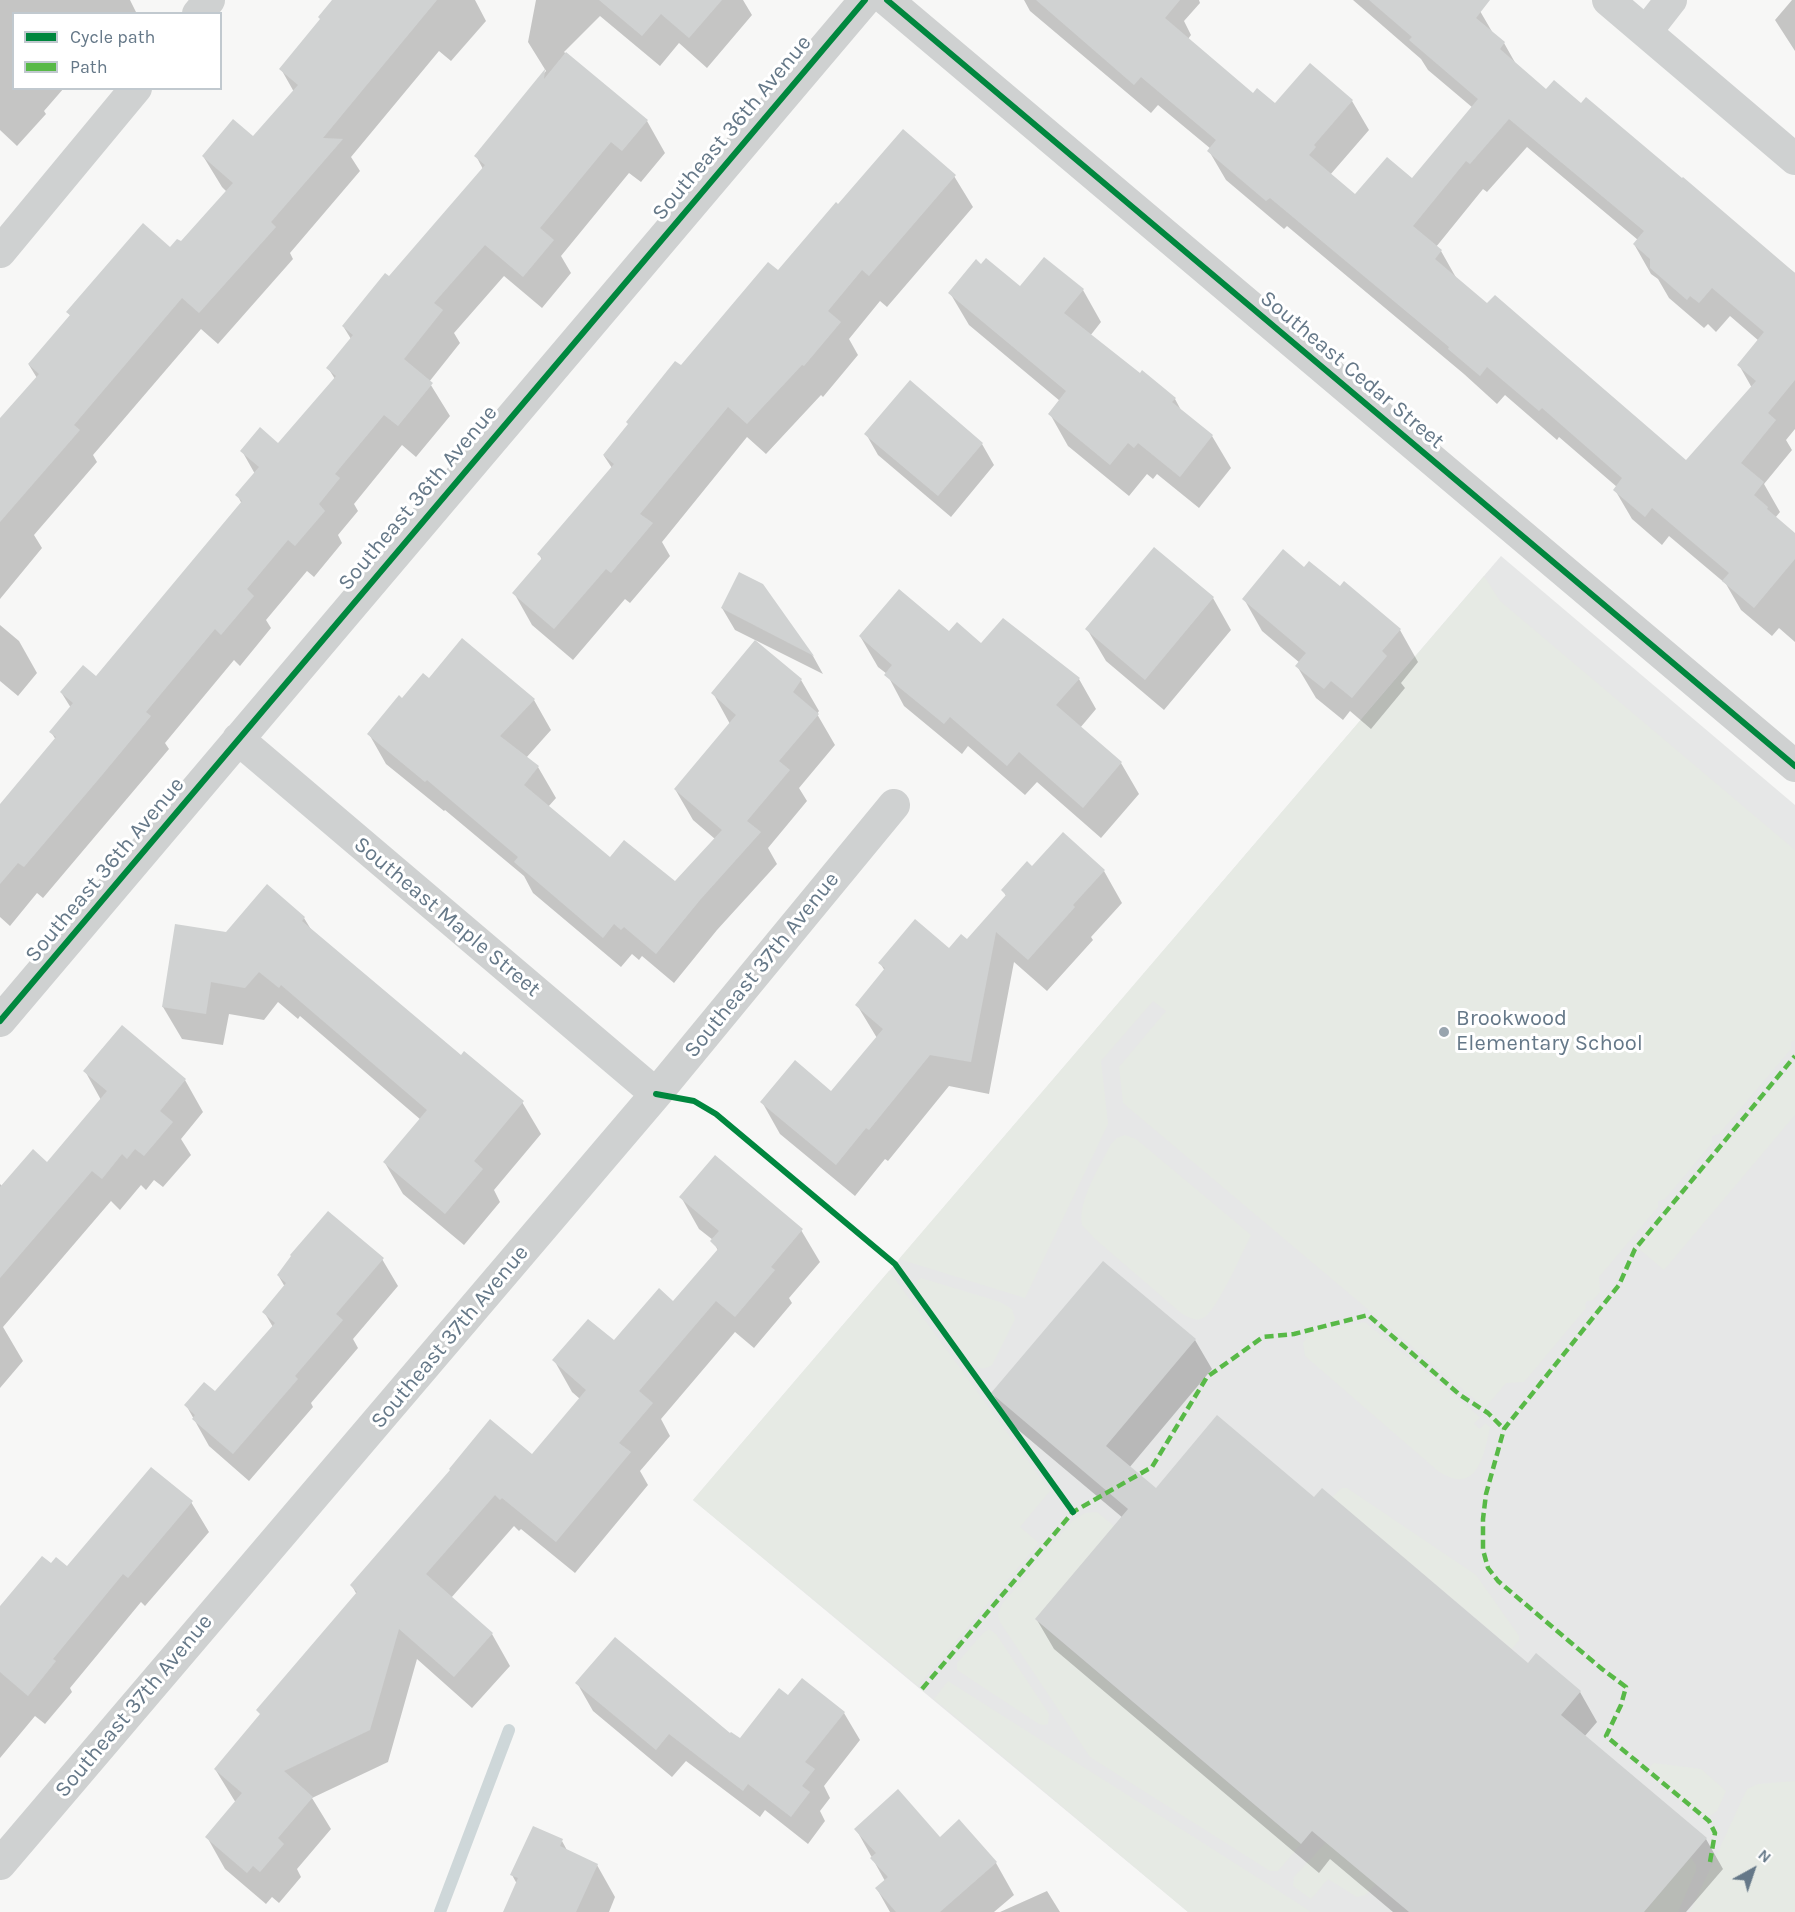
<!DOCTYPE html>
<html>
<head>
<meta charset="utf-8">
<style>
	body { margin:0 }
	#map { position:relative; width:1795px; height:1912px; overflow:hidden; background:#f7f7f6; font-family:Karla,sans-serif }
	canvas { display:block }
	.legend { position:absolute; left:12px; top:12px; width:210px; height:78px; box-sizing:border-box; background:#fff; border:2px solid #c1c9cf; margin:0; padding:8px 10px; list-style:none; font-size:18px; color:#657888 }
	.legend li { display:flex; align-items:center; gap:12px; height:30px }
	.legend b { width:30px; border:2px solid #c1c9cf }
	.north { position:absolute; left:1723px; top:1840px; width:60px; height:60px; -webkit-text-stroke:4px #fff; paint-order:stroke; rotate:40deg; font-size:16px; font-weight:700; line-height:24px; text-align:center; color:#657888 }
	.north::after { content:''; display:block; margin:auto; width:21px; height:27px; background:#657888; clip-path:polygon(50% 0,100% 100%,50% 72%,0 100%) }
</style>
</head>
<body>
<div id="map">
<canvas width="1795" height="1912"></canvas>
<ul class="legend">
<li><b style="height:8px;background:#00873e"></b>Cycle path</li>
<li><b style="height:8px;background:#58b947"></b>Path</li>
</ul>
<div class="north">N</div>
</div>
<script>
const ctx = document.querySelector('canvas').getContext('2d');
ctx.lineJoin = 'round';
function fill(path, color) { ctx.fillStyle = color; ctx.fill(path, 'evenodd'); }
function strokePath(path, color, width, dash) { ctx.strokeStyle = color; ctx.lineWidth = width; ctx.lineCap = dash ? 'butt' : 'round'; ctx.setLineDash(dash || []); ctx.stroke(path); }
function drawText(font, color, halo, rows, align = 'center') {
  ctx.font = font + ' Karla,sans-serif'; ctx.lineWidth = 6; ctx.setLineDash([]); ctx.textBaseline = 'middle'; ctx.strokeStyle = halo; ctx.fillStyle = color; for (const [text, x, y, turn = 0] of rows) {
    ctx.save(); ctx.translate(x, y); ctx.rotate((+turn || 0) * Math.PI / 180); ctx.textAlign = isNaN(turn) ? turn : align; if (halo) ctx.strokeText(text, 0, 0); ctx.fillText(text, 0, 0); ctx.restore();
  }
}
fill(new Path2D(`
	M 1501,556 L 1795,805 L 1795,1912 L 1188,1912 L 693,1500 Z`), '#e6e7e7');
fill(new Path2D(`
	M 1484,576 L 1500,601 L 1795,850 L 1795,1040 L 1791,1042 L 1791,1049 L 1719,1134 L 1712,1136 L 1712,1143 L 1665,1199 L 1658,1201 L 1658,1207 L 1599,1277 L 1600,1292 L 1593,1300 L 1587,1301 L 1585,1304 L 1586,1308 L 1524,1382 L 1506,1383 L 1485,1408 L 1123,1103 L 1119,1067 L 1166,1011 L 1153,1001 L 1101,1061 L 1108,1124 L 1025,1298 L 899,1259 Z
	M 1795,1062 L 1795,1115 L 1664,1270 L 1638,1248 Z
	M 1125,1135 L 1136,1139 L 1251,1235 C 1243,1251 1216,1313 1203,1318 C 1195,1322 1188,1317 1181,1313 L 1095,1239 L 1082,1225 C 1077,1201 1101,1165 1111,1144 L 1117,1138 Z
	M 889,1271 L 1050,1491 L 1020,1527 L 1039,1543 L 918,1686 L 693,1500 Z
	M 921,1278 L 1000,1302 L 1012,1309 L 1015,1319 L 992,1365 C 983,1370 979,1369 971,1363 L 918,1291 L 916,1286 L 917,1281 Z
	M 1365,1322 L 1480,1417 L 1474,1424 L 1480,1429 L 1485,1423 L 1490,1427 C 1484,1455 1477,1497 1438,1471 L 1305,1356 L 1303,1343 L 1312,1331 Z
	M 1342,1488 L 1347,1488 L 1476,1575 L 1519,1636 L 1519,1640 L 1512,1649 L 1332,1497 Z
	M 1097,1512 L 1114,1526 L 1036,1620 L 1301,1844 L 1278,1871 L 1270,1871 L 1090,1757 L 1000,1622 L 998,1614 L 1002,1604 L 1072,1521 L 1085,1513 Z
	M 989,1629 L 996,1634 L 1049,1714 L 1048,1724 L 1044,1725 L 1039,1724 L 957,1670 L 957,1663 L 983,1633 Z
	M 948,1681 L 1299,1904 L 1311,1912 L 1188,1912 L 934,1699 Z
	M 1654,1763 L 1701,1769 L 1726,1791 L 1717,1811 L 1708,1817 L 1697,1814 L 1650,1775 L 1648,1768 Z
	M 1795,1781 L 1795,1912 L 1690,1912 L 1747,1789 L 1758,1784 Z
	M 1326,1842 L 1377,1884 L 1365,1895 L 1357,1897 L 1328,1879 L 1311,1899 L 1293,1886 L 1294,1877 Z
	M 1691,1857 L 1696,1865 L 1696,1871 L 1678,1912 L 1644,1912 L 1652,1903 L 1646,1898 L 1676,1863 L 1682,1868 Z`), '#e6eae4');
fill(new Path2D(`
	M 0,0 L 130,0 L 137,14 L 14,14 L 14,88 L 64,88 L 44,111 L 46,114 L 17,146 L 0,130 Z
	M 334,0 L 475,0 L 486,21 L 451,61 L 439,51 L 351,157 L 360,171 L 290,253 L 293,259 L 218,344 L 201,329 L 93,455 L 97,462 L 34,535 L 42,548 L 0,599 L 0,421 L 37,378 L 29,365 L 71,316 L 68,313 L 181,244 L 227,192 L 222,187 L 203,156 L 253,139 L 294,92 L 281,69 L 322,20 Z
	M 536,0 L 743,0 L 752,15 L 707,68 L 679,43 L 660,66 L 600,16 L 564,52 L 647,121 L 665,153 L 641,182 L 629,173 L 561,256 L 571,273 L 542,308 L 504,276 L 454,333 L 460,343 L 429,382 L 450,416 L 416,457 L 402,445 L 354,504 L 358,511 L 338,535 L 342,543 L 314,577 L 307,571 L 266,620 L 271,628 L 240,666 L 234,660 L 165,743 L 169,749 L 43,898 L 37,893 L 10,926 L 0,917 L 0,806 L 56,740 L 51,732 L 71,708 L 61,692 L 96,678 L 242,504 L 237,495 L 255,474 L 242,451 L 278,445 L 335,379 L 328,368 L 351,339 L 343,326 L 389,278 L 483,169 L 476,156 L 546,71 L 528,42 Z
	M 1024,0 L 1199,0 L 1200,3 L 1184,21 L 1191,35 L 1188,39 L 1254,95 L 1275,105 L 1310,65 L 1352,101 L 1369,130 L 1330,175 L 1355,196 L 1412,180 L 1473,108 L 1428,70 L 1421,59 L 1353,0 L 1467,0 L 1480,11 L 1494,35 L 1504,43 L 1517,66 L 1546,91 L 1795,273 L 1795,429 L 1786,440 L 1792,450 L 1764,484 L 1780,512 L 1775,518 L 1795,535 L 1795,642 L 1779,628 L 1772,636 L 1741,610 L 1726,584 L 1669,536 L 1662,545 L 1632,519 L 1615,490 L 1617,487 L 1559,437 L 1557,440 L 1505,395 L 1497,404 L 1464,374 L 1287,226 L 1284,229 L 1226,180 L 1209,151 L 1211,149 L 1158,105 L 1151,113 L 1030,11 ZM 1527,147 L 1638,240 L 1634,244 L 1651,274 L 1658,279 L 1669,298 L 1704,328 L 1708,324 L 1716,332 L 1730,316 L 1759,341 L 1739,365 L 1752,388 L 1686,462 L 1458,281 L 1441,251 L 1436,247 L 1483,189 L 1487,192 Z
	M 1792,0 L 1795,0 L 1795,51 L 1775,20 Z
	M 954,176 L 973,207 L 887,307 L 880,301 L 849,339 L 858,355 L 823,397 L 821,395 L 766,454 L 747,437 L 662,542 L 670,556 L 630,603 L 625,599 L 573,660 L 532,625 L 514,593 L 542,560 L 539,554 L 612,468 L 604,456 L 681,367 L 778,272 Z
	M 1020,288 L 1083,290 L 1101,322 L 1090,336 L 1140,375 L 1175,399 L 1182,412 L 1212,436 L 1231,468 L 1199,508 L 1157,474 L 1153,479 L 1147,474 L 1129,496 L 1068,446 L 1050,414 L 1060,401 L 969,325 L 950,293 Z
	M 866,434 L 982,444 L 994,465 L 951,517 L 878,455 Z
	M 1304,569 L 1400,630 L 1418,662 L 1401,683 L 1405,688 L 1371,729 L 1350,711 L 1343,720 L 1316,698 L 1297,666 L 1300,663 L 1262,631 L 1244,599 Z
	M 762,586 L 813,656 L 823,674 L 735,630 L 722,608 Z
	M 1213,598 L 1231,630 L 1164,710 L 1106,661 L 1087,629 Z
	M 0,625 L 19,641 L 37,673 L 18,696 L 0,681 Z
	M 949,633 L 1079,679 L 1096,709 L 1080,728 L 1121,763 L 1139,794 L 1101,838 L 1037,782 L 1025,795 L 968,746 L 962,754 L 904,706 L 887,674 L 878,667 L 860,636 Z
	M 756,642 L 801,680 L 819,711 L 817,714 L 835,745 L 799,788 L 807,801 L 768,848 L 777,864 L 717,930 L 674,983 L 642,956 L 639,960 L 632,954 L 621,967 L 533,893 L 524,876 L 445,810 L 444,811 L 386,764 L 369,734 L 403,700 L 429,680 L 534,700 L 551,730 L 526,758 L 538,767 L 556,798 L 548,807 L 610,860 L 675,883 L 715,839 L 693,820 L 675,789 L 730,724 L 713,693 Z
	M 1104,871 L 1122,903 L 1091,937 L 1093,940 L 1047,991 L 1014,962 L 989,1094 L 949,1086 L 888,1161 L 885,1159 L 855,1196 L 780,1134 L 762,1102 L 831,1093 L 877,1038 L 857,1005 L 885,971 L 880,963 L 949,950 L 967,941 L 1006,896 L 1003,890 Z
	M 267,886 L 304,918 L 312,931 L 461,1057 L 522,1102 L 541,1134 L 494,1190 L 500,1202 L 464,1245 L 403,1194 L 385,1163 L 421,1120 L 300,1016 L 298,1019 L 278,1002 L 264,1020 L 229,1014 L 223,1045 L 182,1039 L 163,1007 Z
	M 85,1071 L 185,1080 L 203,1112 L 181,1139 L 191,1155 L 163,1187 L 154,1180 L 146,1190 L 141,1185 L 120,1210 L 111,1201 L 3,1327 L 23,1361 L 0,1388 L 0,1184 L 3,1187 L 48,1164 L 101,1100 Z
	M 681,1197 L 801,1230 L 820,1262 L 789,1298 L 792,1303 L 754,1348 L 735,1332 L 661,1419 L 670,1436 L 640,1471 L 648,1485 L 575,1573 L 521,1529 L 519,1531 L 514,1526 L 451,1598 L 492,1634 L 510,1666 L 472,1708 L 417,1659 L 388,1762 L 312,1798 L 331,1829 L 297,1869 L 301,1877 L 279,1903 L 272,1897 L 266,1904 L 225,1869 L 207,1837 L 236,1803 L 215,1769 L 261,1715 L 357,1595 L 352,1586 L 533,1456 L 580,1399 L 572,1392 L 554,1360 L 614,1342 L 673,1303 L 718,1251 L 713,1240 L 699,1229 Z
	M 382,1259 L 398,1286 L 353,1339 L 358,1348 L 311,1403 L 313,1407 L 249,1481 L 209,1446 L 186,1405 L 215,1393 L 273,1327 L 264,1312 L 285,1287 L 278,1275 Z
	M 1195,1340 L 1212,1369 L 1129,1468 L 1156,1490 L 1314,1499 L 1528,1665 L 1580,1692 L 1597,1722 L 1584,1737 L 1706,1839 L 1723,1869 L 1686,1912 L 1393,1912 L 1330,1859 L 1319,1873 L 1054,1649 L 1037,1620 L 1123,1518 L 1010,1423 L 993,1394 Z
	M 191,1502 L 209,1532 L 145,1606 L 141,1602 L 70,1688 L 72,1692 L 45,1724 L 35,1716 L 0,1758 L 0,1609 L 51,1565 L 67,1568 Z
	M 577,1683 L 740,1740 L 789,1697 L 844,1713 L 860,1740 L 824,1786 L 830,1798 L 820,1811 L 825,1821 L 808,1844 L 765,1810 L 760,1817 L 686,1761 L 672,1777 L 593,1711 Z
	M 856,1829 L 939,1839 L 996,1863 L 1014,1895 L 994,1912 L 890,1912 L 877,1889 L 885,1881 Z
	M 562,1841 L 568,1852 L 597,1865 L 615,1897 L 609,1912 L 509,1912 L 517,1884 L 512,1875 Z
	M 1047,1891 L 1060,1912 L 1000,1912 Z`), '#0003');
strokePath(new Path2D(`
	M 440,1912 L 509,1730`), '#ced7d9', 12);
fill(new Path2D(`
	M 332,0 L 437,0 L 323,138 L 343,139 L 271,222 L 276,227 L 199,313 L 182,298 L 74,425 L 80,430 L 0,522 L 0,418 L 39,374 L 28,364 L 70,315 L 66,312 L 143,223 L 170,247 L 177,239 L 181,241 L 233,183 L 202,156 L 233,119 L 253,136 L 298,85 L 279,69 L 320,19 L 318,17 Z
	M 599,0 L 722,0 L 689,38 L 661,14 L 642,36 Z
	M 1036,0 L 1180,0 L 1165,18 L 1253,93 L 1257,88 L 1275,103 L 1310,63 L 1353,100 L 1314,145 L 1316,147 L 1309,155 L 1355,194 L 1387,157 L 1412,178 L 1478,99 L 1409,40 L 1412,37 L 1369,0 L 1490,0 L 1476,18 L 1505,42 L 1500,49 L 1546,89 L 1554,80 L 1581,103 L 1586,97 L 1682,178 L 1683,177 L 1795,273 L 1795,380 L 1768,413 L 1776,420 L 1741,463 L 1764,482 L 1754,495 L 1768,507 L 1767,509 L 1795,533 L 1795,559 L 1754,608 L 1722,581 L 1729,573 L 1652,508 L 1645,517 L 1613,490 L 1622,478 L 1542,408 L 1539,411 L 1487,367 L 1480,376 L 1448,349 L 1449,347 L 1270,198 L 1266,201 L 1207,151 L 1216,140 L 1141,77 L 1134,85 ZM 1509,119 L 1644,231 L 1633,244 L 1650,259 L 1650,268 L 1687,300 L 1690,296 L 1699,303 L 1712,288 L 1764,332 L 1737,365 L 1756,381 L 1686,460 L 1495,295 L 1487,303 L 1435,259 L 1442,250 L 1413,226 L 1466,161 L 1470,164 Z
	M 566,52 L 648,120 L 622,151 L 611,142 L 540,228 L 554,240 L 523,277 L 485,245 L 434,303 L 443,310 L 404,359 L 433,383 L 398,426 L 384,415 L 335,474 L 340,478 L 319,504 L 325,511 L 295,546 L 288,540 L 247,589 L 254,596 L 221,635 L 215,629 L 146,712 L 151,716 L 103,774 L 24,867 L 18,863 L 0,884 L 0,804 L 56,737 L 49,732 L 73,703 L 60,692 L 83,665 L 96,676 L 242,501 L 235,495 L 259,467 L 240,451 L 260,427 L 278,443 L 336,376 L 326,368 L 353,335 L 342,326 L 385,273 L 389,276 L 485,165 L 474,156 L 545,69 L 544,79 Z
	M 903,129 L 956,175 L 869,276 L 862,270 L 828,311 L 841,322 L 804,366 L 802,365 L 747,424 L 728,407 L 640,514 L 653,523 L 611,573 L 606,569 L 554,629 L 512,593 L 542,558 L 537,554 L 614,464 L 603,455 L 628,424 L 626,422 L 675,361 L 681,365 L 768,262 L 778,270 L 836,202 L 838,204 Z
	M 1044,257 L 1084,289 L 1064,313 L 1140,373 L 1142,370 L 1176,398 L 1172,402 L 1213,435 L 1180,477 L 1138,443 L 1134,448 L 1128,443 L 1110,465 L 1048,414 L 1066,391 L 948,293 L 976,259 L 981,264 L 986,258 L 1020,286 Z
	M 910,380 L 983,443 L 938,496 L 864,434 Z
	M 1154,547 L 1214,597 L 1145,680 L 1085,629 Z
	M 1283,549 L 1304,567 L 1309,561 L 1340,586 L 1344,581 L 1401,629 L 1382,651 L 1387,656 L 1352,698 L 1331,681 L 1324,689 L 1295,666 L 1306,653 L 1242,599 Z
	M 739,572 L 763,584 L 814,656 L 721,608 Z
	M 899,589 L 949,631 L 957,622 L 981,643 L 1003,618 L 1080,678 L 1056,705 L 1122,762 L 1083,808 L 1019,752 L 1007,766 L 950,717 L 944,724 L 884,675 L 892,665 L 859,636 Z
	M 462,638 L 535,699 L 500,736 L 539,766 L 524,785 L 610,857 L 624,840 L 675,881 L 722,830 L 674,789 L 736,715 L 711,693 L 755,640 L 802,679 L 793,692 L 819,714 L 779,761 L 790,770 L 747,821 L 761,832 L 700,900 L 656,954 L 624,927 L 621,930 L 614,924 L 603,938 L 514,862 L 518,857 L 427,780 L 425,782 L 367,734 L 399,695 L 402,698 L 423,673 L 429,678 Z
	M 1063,832 L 1105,870 L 1073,905 L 1075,907 L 1028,960 L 996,932 L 971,1062 L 930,1055 L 869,1130 L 866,1128 L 836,1165 L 760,1102 L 795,1060 L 831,1091 L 883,1029 L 855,1005 L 885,968 L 878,963 L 915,919 L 949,948 L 961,934 L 967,939 L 1006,895 L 1001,890 L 1027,861 L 1032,866 Z
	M 267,884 L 305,917 L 302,921 L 461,1055 L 464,1051 L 524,1101 L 474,1161 L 483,1169 L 445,1214 L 383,1162 L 427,1110 L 281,985 L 279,988 L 259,972 L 245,988 L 211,982 L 206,1014 L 162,1007 L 175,924 L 226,932 Z
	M 122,1025 L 186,1079 L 160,1111 L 173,1122 L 144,1156 L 135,1149 L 127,1159 L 122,1154 L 102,1179 L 92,1171 L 0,1278 L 0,1187 L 33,1149 L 47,1162 L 107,1091 L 83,1071 Z
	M 715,1155 L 803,1229 L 771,1267 L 775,1270 L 735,1317 L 716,1301 L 639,1391 L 653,1403 L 619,1443 L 631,1452 L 556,1542 L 502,1498 L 500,1500 L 495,1495 L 426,1574 L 493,1633 L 454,1677 L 399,1629 L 370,1730 L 284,1771 L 313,1797 L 278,1838 L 284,1844 L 260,1872 L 253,1866 L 247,1873 L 205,1837 L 242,1793 L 214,1769 L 260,1714 L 256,1710 L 357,1592 L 350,1585 L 450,1470 L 449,1469 L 490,1419 L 532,1454 L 586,1390 L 552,1360 L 588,1319 L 614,1340 L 659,1288 L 673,1301 L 718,1249 L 710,1241 L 719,1231 L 679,1197 Z
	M 328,1211 L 384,1258 L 336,1314 L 343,1320 L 295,1376 L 298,1379 L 233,1454 L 192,1419 L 195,1415 L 184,1405 L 204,1382 L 215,1391 L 275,1323 L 262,1312 L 286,1283 L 277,1275 L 291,1256 L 290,1255 Z
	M 1103,1261 L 1196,1339 L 1106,1446 L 1156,1488 L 1217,1415 L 1314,1497 L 1322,1488 L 1528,1663 L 1536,1653 L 1581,1691 L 1561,1715 L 1707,1838 L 1644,1912 L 1409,1912 L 1312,1831 L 1301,1844 L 1035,1619 L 1128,1509 L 991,1393 Z
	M 151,1467 L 193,1501 L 128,1578 L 123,1574 L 53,1659 L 56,1661 L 28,1696 L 0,1672 L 0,1606 L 42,1556 L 51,1563 L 56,1557 L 67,1566 Z
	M 615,1637 L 730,1733 L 731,1732 L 740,1738 L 779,1688 L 788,1695 L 802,1678 L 845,1712 L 805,1762 L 815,1769 L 802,1786 L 810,1792 L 791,1817 L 748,1784 L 743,1791 L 669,1734 L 656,1750 L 575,1683 Z
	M 898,1789 L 940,1837 L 959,1819 L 997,1862 L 940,1912 L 896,1912 L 875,1888 L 888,1877 L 870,1858 L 876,1853 L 854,1829 Z
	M 533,1826 L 563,1839 L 560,1846 L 598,1864 L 576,1912 L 503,1912 L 518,1878 L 510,1875 Z`), '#d0d2d2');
strokePath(new Path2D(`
	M 887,0 L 1795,766
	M 1608,0 L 1795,159
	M 198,14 L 209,0
	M 1646,32 L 1671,0
	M 0,252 L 136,88
	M 238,739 L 656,1094
	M 0,1021 L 865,0
	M 0,1864 L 656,1094 L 894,805`), '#cfd1d1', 32);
strokePath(new Path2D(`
	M 922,1689 L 1073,1512 L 1152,1467 L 1207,1377 L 1263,1337 L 1294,1334 L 1368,1315 L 1460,1395 L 1488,1413 L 1504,1429
	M 1710,1862 L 1715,1833 L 1709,1821 L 1606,1736 L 1621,1705 L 1626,1687 L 1602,1669 L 1498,1581 L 1488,1568 L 1483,1550 L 1483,1519 L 1486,1494 L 1504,1429 L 1619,1285 L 1635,1249 L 1795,1056`), '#58b947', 4.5, [9, 4.5]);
strokePath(new Path2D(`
	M 887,0 L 1795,766
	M 0,1021 L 865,0
	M 656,1094 L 694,1101 L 716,1114 L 895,1264 L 1073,1512`), '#00873e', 6);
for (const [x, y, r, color] of [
	[1444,1032,6,"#98a4ae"]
]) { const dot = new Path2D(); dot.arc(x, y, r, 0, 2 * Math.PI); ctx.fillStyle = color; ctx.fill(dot); strokePath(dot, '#fff', 2); }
drawText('22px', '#657888', '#fff', [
	["Southeast 36th Avenue",732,128,-50],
	["Southeast Cedar Street",1352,370,40],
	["Southeast 36th Avenue",418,498,-50],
	["Southeast 36th Avenue",105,870,-50],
	["Southeast Maple Street",447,917,40],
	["Southeast 37th Avenue",762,965,-51],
	["Southeast 37th Avenue",450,1337,-50],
	["Southeast 37th Avenue",134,1706,-50]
]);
drawText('22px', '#657888', '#fff', [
	["Brookwood",1456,1019],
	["Elementary School",1456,1044]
], 'left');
</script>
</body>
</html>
